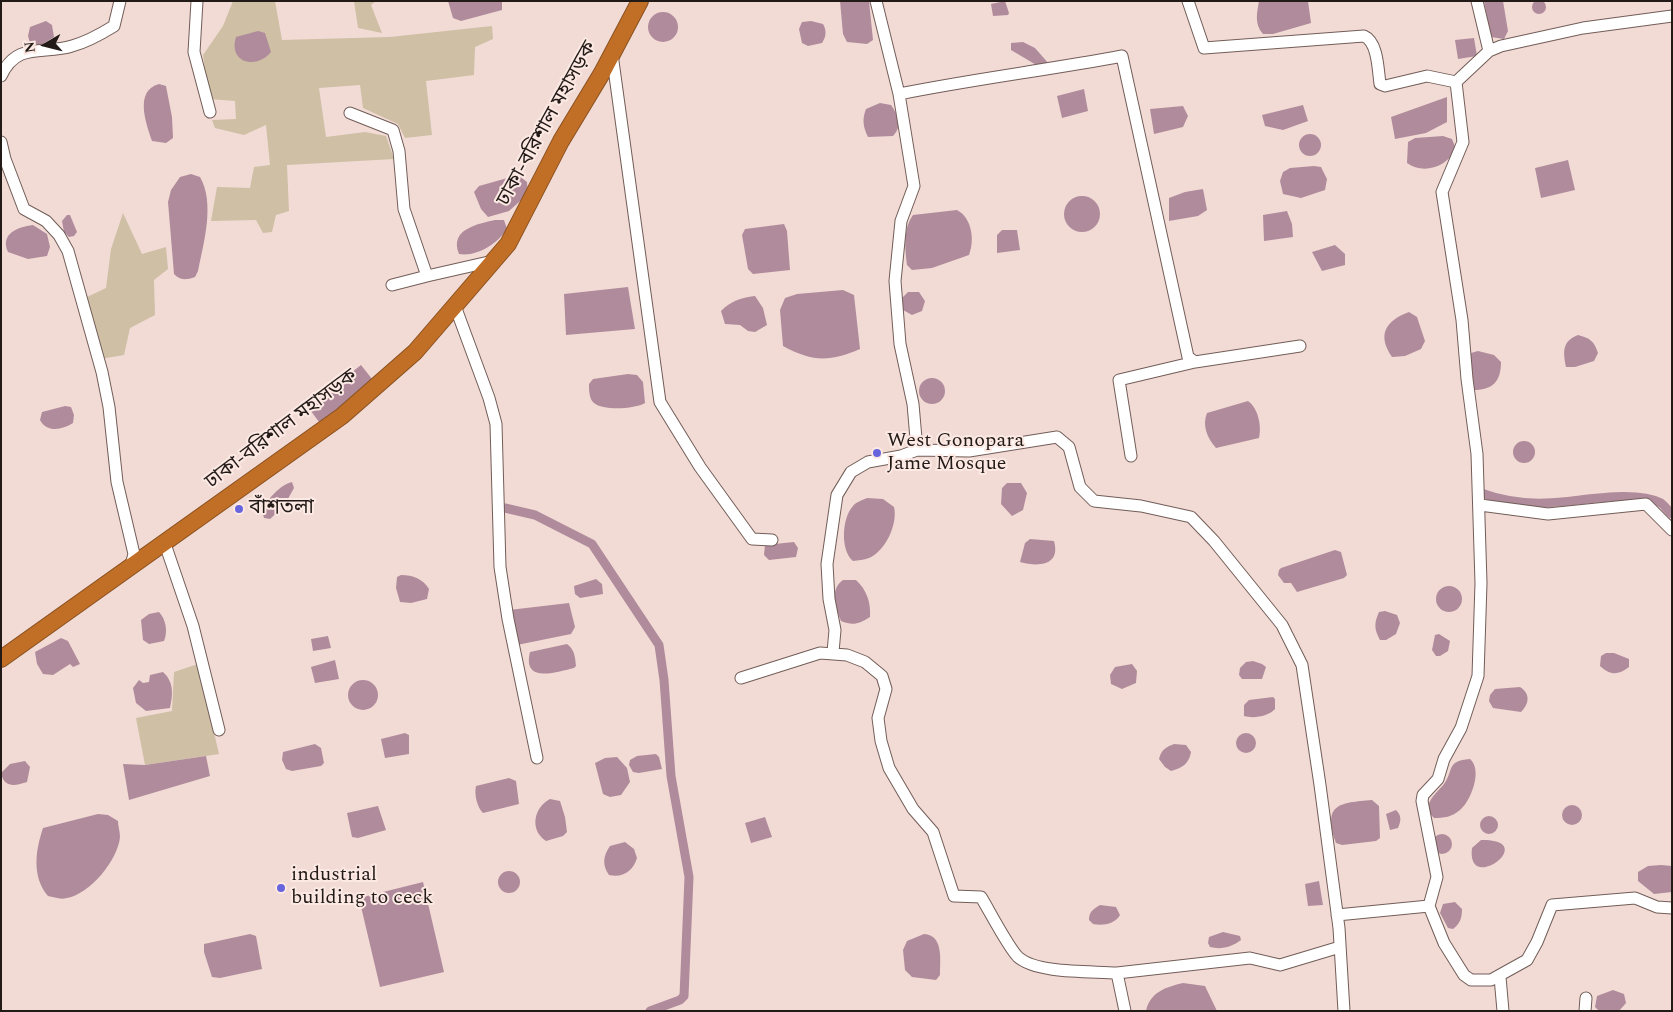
<!DOCTYPE html>
<html>
<head>
<meta charset="utf-8">
<style>
	body { margin:0 }
	#map { position:relative; width:1673px; height:1012px; overflow:hidden; background:#f2dbd5; font-family:Spectral,serif }
	canvas { display:block }
	.frame { position:absolute; inset:0; border:2px solid #221a17; pointer-events:none }
	.north { position:absolute; left:20px; top:20px; width:50px; height:50px; -webkit-text-stroke:4px #fce9e4; paint-order:stroke; rotate:262deg; font-size:14px; font-weight:700; line-height:20px; text-align:center; color:#221a17 }
	.north::after { content:''; display:block; margin:auto; width:18px; height:22px; background:#221a17; clip-path:polygon(50% 0,100% 100%,50% 72%,0 100%) }
</style>
</head>
<body>
<div id="map">
<canvas width="1673" height="1012"></canvas>
<div class="frame"></div>
<div class="north">N</div>
</div>
<script>
const ctx = document.querySelector('canvas').getContext('2d');
ctx.lineJoin = 'round';
function fill(path, color) { ctx.fillStyle = color; ctx.fill(path, 'evenodd'); }
function strokePath(path, color, width, dash) { ctx.strokeStyle = color; ctx.lineWidth = width; ctx.lineCap = dash ? 'butt' : 'round'; ctx.setLineDash(dash || []); ctx.stroke(path); }
function drawText(font, color, halo, rows, align = 'center') {
  ctx.font = font + ' Spectral,"Noto Sans Bengali",serif'; ctx.lineWidth = 4; ctx.setLineDash([]); ctx.textBaseline = 'middle'; ctx.strokeStyle = halo; ctx.fillStyle = color; for (const [text, x, y, turn = 0] of rows) {
    ctx.save(); ctx.translate(x, y); ctx.rotate((+turn || 0) * Math.PI / 180); ctx.textAlign = isNaN(turn) ? turn : align; if (halo) ctx.strokeText(text, 0, 0); ctx.fillText(text, 0, 0); ctx.restore();
  }
}
fill(new Path2D(`
	M 233,1 L 275,1 L 282,40 L 390,37 L 492,26 L 493,39 L 475,47 L 474,75 L 426,81 L 432,135 L 405,138 L 398,124 L 363,108 L 360,85 L 319,88 L 326,137 L 365,132 L 386,136 L 394,159 L 287,165 L 289,211 L 276,215 L 272,232 L 263,233 L 256,220 L 211,221 L 217,187 L 250,188 L 254,167 L 270,165 L 266,125 L 244,135 L 215,128 L 212,120 L 236,119 L 235,101 L 209,99 L 203,55 L 223,26 Z
	M 354,1 L 376,1 L 371,5 L 382,33 L 358,28 Z
	M 123,213 L 142,254 L 166,247 L 168,269 L 154,280 L 155,315 L 130,328 L 124,355 L 100,359 L 85,298 L 106,288 L 111,249 Z
	M 198,664 L 219,754 L 145,765 L 136,718 L 172,711 L 174,672 Z`), '#cebfa5');
fill(new Path2D(`
	M1532 7a7 7 0 1 1 14 0a7 7 0 1 1-14 0Z
	M 448,1 L 502,1 L 502,10 L 461,21 L 453,18 Z
	M 840,1 L 869,1 L 873,40 L 867,44 L 847,42 L 843,34 Z
	M 1005,1 L 1009,13 L 1008,15 L 993,16 L 991,4 Z
	M 1259,1 L 1308,1 L 1311,23 L 1273,34 L 1263,34 C 1254,24 1257,13 1259,1 Z
	M 1484,1 L 1503,1 L 1508,31 L 1504,39 L 1491,37 Z
	M648 27a15 15 0 1 1 30 0a15 15 0 1 1-30 0Z
	M 46,21 L 52,25 L 54,37 L 41,45 L 30,43 L 28,36 L 30,27 Z
	M 811,21 L 823,24 C 827,31 826,37 822,43 L 808,46 L 802,43 L 799,29 L 802,22 Z
	M 258,31 L 265,33 L 271,52 C 256,70 228,63 236,37 Z
	M 1474,38 L 1477,56 L 1458,59 L 1455,40 Z
	M 1023,42 L 1035,48 L 1049,64 L 1038,66 L 1011,50 L 1011,43 Z
	M 159,84 L 166,86 L 172,117 L 173,138 L 166,143 L 152,141 C 146,123 134,91 159,84 Z
	M 1084,89 L 1088,111 L 1062,118 L 1057,96 Z
	M 1447,97 L 1447,122 L 1426,133 L 1395,139 L 1391,117 Z
	M 880,103 L 891,105 C 898,115 903,126 893,136 L 868,137 C 863,127 862,119 866,109 Z
	M 1303,105 L 1308,121 L 1283,130 L 1265,126 L 1262,115 Z
	M 1183,106 L 1188,116 L 1183,127 L 1154,134 L 1150,109 Z
	M1299 145a11 11 0 1 1 22 0a11 11 0 1 1-22 0Z
	M 1443,136 L 1452,139 L 1456,149 C 1447,167 1423,175 1407,163 L 1408,142 L 1415,138 Z
	M 1568,160 L 1575,190 L 1541,198 L 1535,168 Z
	M 1314,166 L 1321,167 L 1327,179 L 1325,190 L 1301,198 L 1283,194 L 1280,181 L 1283,172 L 1290,168 Z
	M 191,174 L 200,177 C 215,203 204,242 198,271 L 195,277 C 186,280 181,281 174,274 L 168,202 L 171,190 L 180,177 Z
	M 518,175 L 527,182 L 528,194 L 509,211 L 488,217 L 481,209 L 474,192 L 479,186 Z
	M 1203,189 L 1207,210 L 1198,216 L 1169,221 L 1169,198 L 1185,192 Z
	M1064 214a18 18 0 1 1 36 0a18 18 0 1 1-36 0Z
	M 957,210 C 972,218 975,240 969,255 L 932,268 L 912,270 L 907,265 C 905,248 903,229 913,215 Z
	M 1287,211 L 1292,224 L 1293,237 L 1264,241 L 1263,215 Z
	M 67,215 L 70,215 L 77,232 L 74,236 L 69,237 L 64,232 L 62,221 Z
	M 495,220 L 504,220 L 507,229 C 497,244 477,257 459,254 C 449,229 478,224 495,220 Z
	M 784,224 L 787,231 L 790,270 L 753,274 L 748,269 L 742,235 L 745,229 Z
	M 33,225 L 47,234 L 50,247 L 47,256 L 28,259 L 8,252 C 0,234 17,227 33,225 Z
	M 1002,230 L 1017,230 L 1020,250 L 997,253 L 997,235 Z
	M 1335,245 L 1345,254 L 1345,265 L 1322,271 L 1312,252 Z
	M 628,287 L 635,329 L 566,335 L 564,294 Z
	M 843,290 L 854,295 L 860,349 C 830,362 812,362 783,346 L 780,310 L 785,298 L 797,294 Z
	M 908,292 L 919,292 L 925,301 L 922,311 L 912,315 L 903,310 L 901,299 Z
	M 755,296 L 763,308 L 767,325 L 755,332 L 748,331 L 740,325 L 725,324 L 721,311 C 731,301 740,298 755,296 Z
	M 1409,312 L 1417,317 L 1425,341 L 1421,349 L 1405,356 L 1392,357 C 1377,335 1385,321 1409,312 Z
	M 1578,335 C 1590,338 1594,341 1598,353 L 1594,361 L 1575,367 L 1566,367 C 1563,352 1562,341 1578,335 Z
	M 1478,351 L 1494,355 L 1501,362 C 1501,381 1493,390 1474,390 L 1469,360 L 1471,353 Z
	M 361,365 L 376,384 L 322,426 L 308,407 Z
	M 628,374 L 637,375 L 643,382 L 645,403 C 635,409 603,411 594,403 C 589,399 589,390 589,384 L 593,379 Z
	M919 391a13 13 0 1 1 26 0a13 13 0 1 1-26 0Z
	M 1248,401 C 1258,408 1262,426 1259,438 L 1216,448 C 1207,438 1202,425 1207,413 Z
	M 65,406 L 71,407 L 74,415 L 73,423 C 62,430 47,433 40,420 L 42,412 Z
	M1513 452a11 11 0 1 1 22 0a11 11 0 1 1-22 0Z
	M 292,482 L 294,488 L 284,506 L 270,519 L 264,518 L 262,510 C 268,499 280,485 292,482 Z
	M 1007,483 L 1021,483 L 1027,493 L 1023,510 L 1012,516 L 1001,504 L 1002,488 Z
	M 867,498 L 883,499 L 894,507 C 898,523 886,551 869,558 C 864,560 858,560 853,561 C 840,550 842,518 853,506 C 856,502 863,500 867,498 Z
	M 1030,539 L 1054,541 C 1061,566 1038,567 1020,562 L 1025,543 Z
	M 794,542 L 798,548 L 796,557 L 769,560 L 764,555 L 765,545 Z
	M 1335,550 L 1341,552 L 1347,575 L 1344,578 L 1297,592 L 1291,583 L 1284,583 L 1278,575 L 1279,570 L 1281,568 Z
	M 401,575 C 413,575 423,579 429,589 L 427,599 L 411,603 L 400,602 L 396,588 L 397,577 Z
	M 596,579 L 602,584 L 603,594 L 580,598 L 575,594 L 574,586 Z
	M 843,580 L 856,580 C 867,590 871,603 870,617 C 859,624 853,626 841,621 C 836,607 829,590 843,580 Z
	M1436 599a13 13 0 1 1 26 0a13 13 0 1 1-26 0Z
	M 569,603 L 575,627 L 571,634 L 517,645 L 509,610 Z
	M 1385,611 L 1397,615 L 1400,623 L 1396,634 L 1386,640 L 1380,640 C 1374,629 1374,623 1379,612 Z
	M 159,612 C 166,619 168,632 164,641 L 149,644 L 143,640 L 141,620 L 149,614 Z
	M 1439,634 L 1450,641 L 1448,651 L 1440,656 L 1436,656 L 1432,650 L 1435,635 Z
	M 328,636 L 331,648 L 313,651 L 311,639 Z
	M 61,638 L 68,641 L 80,664 L 73,667 L 70,664 L 53,675 L 43,674 L 37,664 L 35,652 Z
	M 567,644 C 575,650 575,657 576,666 L 574,668 C 557,672 522,684 530,652 Z
	M 1606,653 L 1614,653 L 1629,659 L 1629,667 C 1618,675 1611,676 1600,666 L 1601,656 Z
	M 335,660 L 339,679 L 315,683 L 311,667 Z
	M 1253,661 L 1262,664 L 1266,667 L 1262,679 L 1242,679 L 1239,675 L 1240,668 L 1246,662 Z
	M 1132,664 L 1137,671 L 1136,683 L 1122,689 L 1111,684 L 1110,675 L 1115,667 Z
	M 163,672 C 174,682 173,694 170,708 L 146,711 L 136,703 L 133,688 L 139,680 L 143,683 L 149,682 L 150,675 Z
	M348 695a15 15 0 1 1 30 0a15 15 0 1 1-30 0Z
	M 1520,687 C 1531,694 1529,704 1521,712 L 1493,708 L 1489,701 L 1490,695 L 1495,689 Z
	M 1273,697 L 1275,699 L 1275,709 C 1269,716 1254,719 1244,716 L 1244,705 L 1249,700 Z
	M 405,733 L 409,735 L 409,754 L 385,758 L 381,739 Z
	M1236 743a10 10 0 1 1 20 0a10 10 0 1 1-20 0Z
	M 315,744 L 321,748 L 324,763 L 321,766 L 292,771 L 286,769 L 282,760 L 283,752 Z
	M 1174,744 L 1186,745 L 1191,752 C 1189,764 1182,768 1171,771 L 1165,767 L 1159,759 C 1161,750 1166,747 1174,744 Z
	M 656,754 L 659,757 L 662,769 L 639,773 L 633,772 L 629,765 L 630,760 L 637,756 Z
	M 206,756 L 210,776 L 129,800 L 123,764 L 145,765 Z
	M 617,757 L 627,768 L 630,782 L 621,795 L 610,797 L 603,794 L 595,763 L 605,758 Z
	M 1470,759 C 1483,770 1471,801 1460,810 C 1452,817 1444,818 1434,818 C 1420,805 1436,794 1444,784 C 1454,770 1446,761 1470,759 Z
	M 25,761 L 30,767 L 27,782 C 15,786 4,788 1,773 L 10,764 Z
	M 509,778 L 516,781 L 519,804 L 483,813 C 477,807 474,794 476,786 Z
	M 550,799 L 560,801 L 565,817 L 567,832 L 563,836 L 546,841 C 529,830 534,807 550,799 Z
	M 1372,800 L 1379,806 L 1380,838 L 1376,841 L 1342,845 L 1336,843 C 1322,803 1340,803 1372,800 Z
	M1562 815a10 10 0 1 1 20 0a10 10 0 1 1-20 0Z
	M 378,806 L 386,830 L 358,838 L 352,837 L 347,813 Z
	M 1396,810 C 1402,816 1401,821 1398,828 L 1390,830 L 1386,814 Z
	M 98,814 L 108,815 L 118,821 C 118,826 120,832 120,837 C 118,860 90,894 67,898 C 60,900 54,897 48,896 C 31,876 36,849 43,828 Z
	M1480 825a9 9 0 1 1 18 0a9 9 0 1 1-18 0Z
	M 765,817 L 772,837 L 751,843 L 745,823 Z
	M1432 844a10 10 0 1 1 20 0a10 10 0 1 1-20 0Z
	M 1481,840 C 1542,839 1466,896 1472,848 Z
	M 625,842 L 634,849 L 637,858 C 633,871 623,878 609,875 C 602,865 603,856 610,846 Z
	M 1661,865 L 1672,866 L 1672,892 L 1654,894 L 1638,881 L 1638,872 L 1648,866 Z
	M498 882a11 11 0 1 1 22 0a11 11 0 1 1-22 0Z
	M 1319,881 L 1323,905 L 1308,906 L 1305,884 Z
	M 423,882 L 444,972 L 380,987 L 359,898 Z
	M 1455,902 L 1462,909 C 1462,918 1460,924 1453,929 L 1448,928 L 1440,913 L 1443,904 Z
	M 1100,905 L 1116,907 L 1120,915 C 1115,924 1103,926 1093,924 L 1089,920 C 1089,912 1093,909 1100,905 Z
	M 1223,932 L 1240,936 L 1241,940 C 1232,947 1221,950 1210,947 L 1208,943 L 1209,937 Z
	M 250,934 L 256,936 L 262,969 L 220,978 L 212,977 L 204,952 L 204,944 Z
	M 924,934 C 944,935 940,961 940,975 L 936,980 L 912,977 L 905,970 L 903,950 L 907,941 Z
	M 1183,983 L 1205,986 L 1217,1011 L 1146,1011 C 1150,992 1166,987 1183,983 Z
	M 1613,990 L 1624,994 L 1626,1003 L 1619,1011 L 1599,1011 L 1595,1007 L 1597,996 Z`), '#b08b9c');
strokePath(new Path2D(`
	M 1478,492 C 1500,500 1524,504 1546,503 C 1579,502 1633,489 1661,503 C 1665,506 1668,511 1672,514
	M 505,508 L 535,515 L 592,544 L 659,645 L 664,680 L 671,776 L 689,877 L 684,996 L 680,1000 L 650,1011`), '#b08b9c', 9);
const minor = new Path2D(`
	M 197,1 L 194,52 L 210,112
	M 876,1 L 899,94 L 914,186 L 901,221 L 895,281 L 900,344 L 913,404 L 917,450
	M 1188,1 L 1204,48 L 1364,36 C 1378,42 1378,70 1380,84 L 1385,86 L 1427,76 L 1456,82 L 1463,142 L 1442,192 L 1462,320 L 1467,379 L 1477,454 L 1481,583 L 1478,676 L 1461,728 L 1444,759 L 1438,779 L 1423,795 L 1422,801 L 1437,877 L 1429,906 L 1444,943 L 1464,975 L 1471,980 L 1491,980 L 1527,960 L 1537,942 L 1552,905 L 1635,898 L 1657,907 L 1672,908
	M 1477,1 L 1489,51
	M 612,54 L 660,402 L 700,467 L 752,539 L 772,540
	M 1,76 C 17,41 44,55 72,46 C 87,42 101,34 114,26 L 120,1
	M 1456,82 L 1489,51 L 1501,46 L 1583,28 L 1672,16
	M 899,94 C 973,79 1048,70 1122,56 L 1188,357 L 1195,362 L 1300,346
	M 350,113 L 393,130 L 399,151 L 404,209 L 427,276 L 493,261
	M 1,142 L 5,159 L 24,209 L 46,221 L 59,235 L 68,251 L 102,372 L 109,407 L 117,482 L 134,554 L 131,565
	M 392,285 L 427,276
	M 455,306 L 489,398 L 496,424 L 500,567 L 508,619 L 537,758
	M 1131,456 L 1119,380 L 1195,362
	M 1480,505 L 1548,514 L 1646,504 L 1672,530
	M 164,541 L 193,626 L 219,730
	M 833,652 L 835,630 L 829,599 L 827,564 L 837,495 L 851,472 L 868,462 L 901,456 L 917,450 L 969,451 L 1057,437 L 1069,447 L 1080,487 L 1094,501 L 1141,506 L 1191,517 L 1214,541 L 1282,625 L 1302,665 L 1320,785 L 1339,928 L 1344,1011
	M 741,678 L 820,653 L 847,655 L 865,662 L 882,676 L 886,689 L 878,718 L 881,741 L 889,768 L 913,809 L 933,832 L 954,896 L 981,897 C 989,910 1008,947 1018,957 C 1037,974 1091,971 1117,973 L 1125,1011
	M 1337,915 L 1429,906
	M 1117,973 L 1250,958 L 1280,965 L 1340,947
	M 1500,977 L 1503,1011
	M 1585,1011 L 1586,998`);
const highway = new Path2D(`
	M 1,659 L 342,416 L 415,352 L 508,244 L 561,141 L 602,73 L 640,1`);
strokePath(minor, '#725d58', 13);
strokePath(highway, '#895121', 18);
strokePath(minor, '#fff', 11);
strokePath(highway, '#c16f27', 16);
for (const [x, y, r, color] of [
	[877,453,5,"#6765de"],
	[239,509,5,"#6765de"],
	[281,888,5,"#6765de"]
]) { const dot = new Path2D(); dot.arc(x, y, r, 0, 2 * Math.PI); ctx.fillStyle = color; ctx.fill(dot); strokePath(dot, '#fce9e4', 2); }
drawText('20px', '#221a17', '#fce9e4', [
	["ঢাকা-বরিশাল মহাসড়ক",548,124,-61],
	["ঢাকা-বরিশাল মহাসড়ক",282,430,-37]
]);
drawText('20px', '#221a17', '#fce9e4', [
	["West Gonopara",887,442],
	["Jame Mosque",887,465],
	["বাঁশতলা",249,509],
	["industrial",291,876],
	["building to ceck",291,899]
], 'left');
</script>
</body>
</html>
